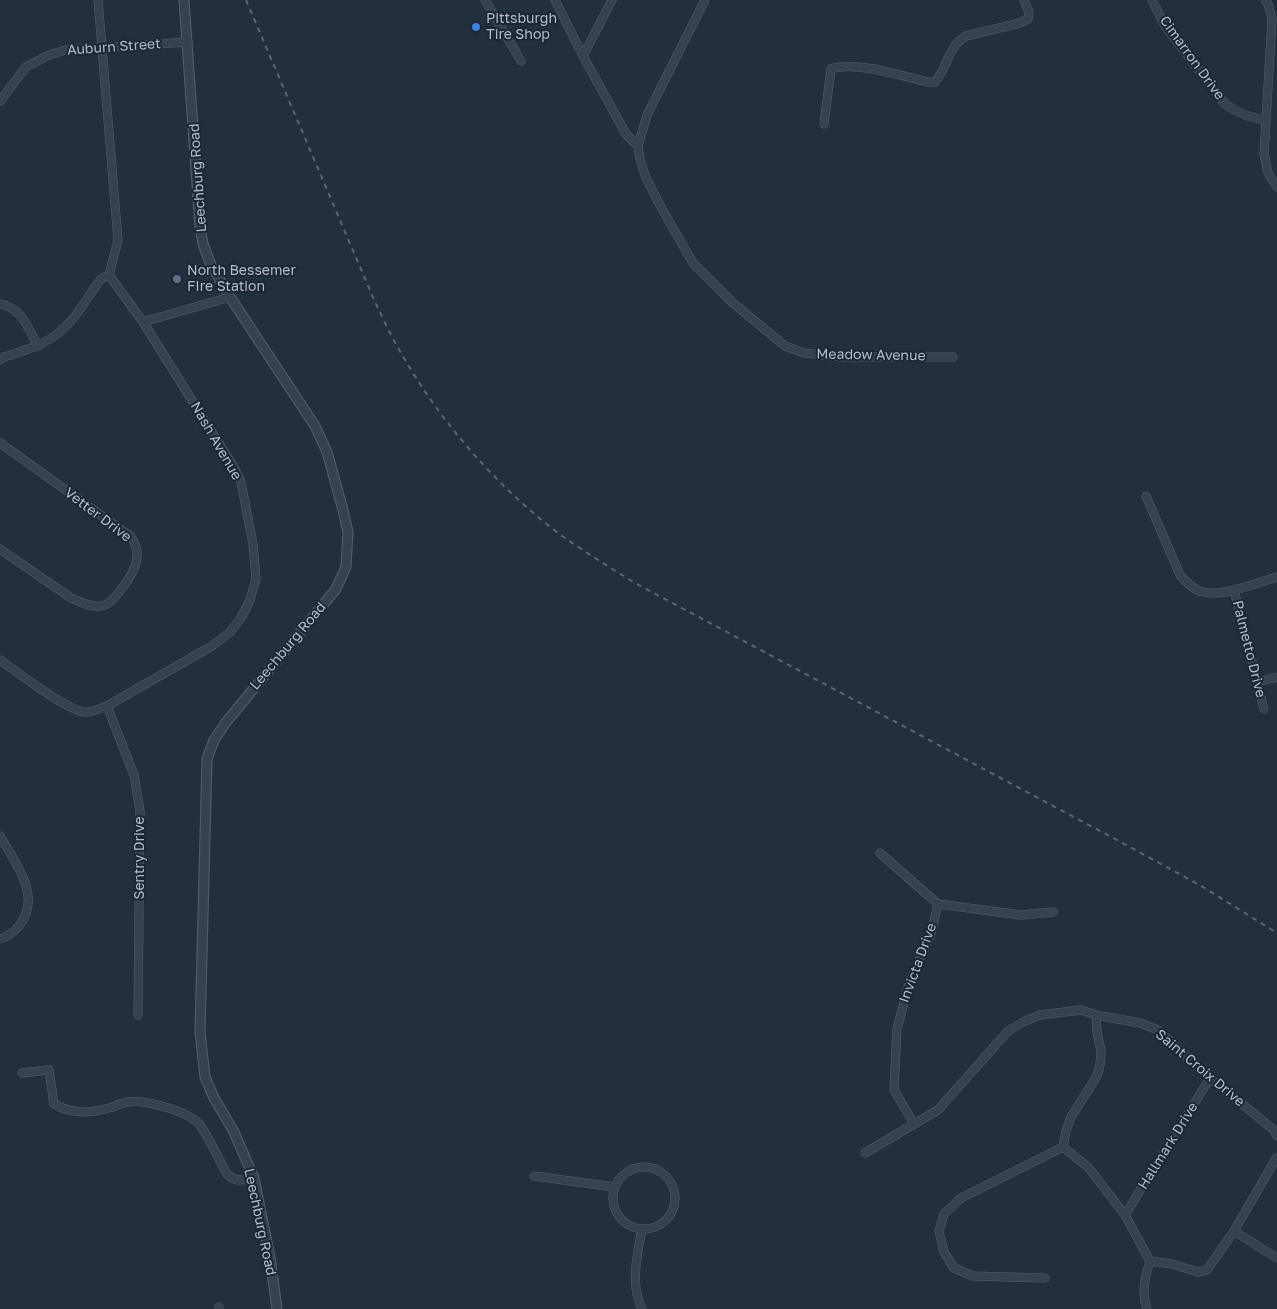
<!DOCTYPE html>
<html>
<head>
<meta charset="utf-8">
<style>
	body { margin:0 }
	canvas { display:block; background:#242f3e }
</style>
</head>
<body>
<canvas width="1277" height="1309"></canvas>
<script>
const ctx = document.querySelector('canvas').getContext('2d');
ctx.lineJoin = 'round';
function strokePath(path, color, width, dash) { ctx.strokeStyle = color; ctx.lineWidth = width; ctx.lineCap = dash ? 'butt' : 'round'; ctx.setLineDash(dash || []); ctx.stroke(path); }
function drawText(font, color, halo, rows, align = 'center') {
  ctx.font = font + ' "Golos Text",sans-serif'; ctx.lineWidth = 4; ctx.setLineDash([]); ctx.textBaseline = 'middle'; ctx.strokeStyle = halo; ctx.fillStyle = color; for (const [text, x, y, turn = 0] of rows) {
    ctx.save(); ctx.translate(x, y); ctx.rotate((+turn || 0) * Math.PI / 180); ctx.textAlign = isNaN(turn) ? turn : align; if (halo) ctx.strokeText(text, 0, 0); ctx.fillText(text, 0, 0); ctx.restore();
  }
}
const minor = new Path2D(`
	M 485,0 L 521,61
	M 555,0 L 583,56 L 626,134 L 638,146
	M 705,0 L 647,115 L 638,146 L 640,159 L 646,178 L 662,209 L 693,263 L 733,303 L 785,346 L 804,353 L 842,357 L 953,357
	M 1152,0 L 1165,26 L 1225,104 C 1238,114 1250,117 1265,120
	M 1265,0 L 1268,4 L 1272,19 L 1264,154 L 1268,173 L 1277,187
	M 583,56 L 612,0
	M 0,101 L 26,67 L 49,55 L 66,50 L 188,42
	M 824,124 L 831,69 C 855,60 904,77 929,82 L 935,82 C 948,67 948,46 966,36 L 1020,23 L 1028,19 L 1029,12 L 1024,0
	M 0,304 C 22,308 28,328 38,346
	M 143,322 L 230,297
	M 0,360 L 4,357 C 26,350 49,344 66,326 C 80,313 89,294 101,279 L 109,275
	M 0,443 L 130,536 C 146,555 132,576 119,592 C 115,597 111,603 105,605 C 94,609 80,602 71,598 L 0,549
	M 1146,496 L 1180,575 C 1185,581 1190,586 1197,590 C 1218,600 1256,583 1277,577
	M 1234,590 L 1264,709
	M 0,660 C 17,672 67,710 84,712 C 92,713 99,709 107,706 L 212,646 L 230,632 L 241,618 L 250,600 L 256,579 L 253,544 L 241,482 L 235,469 L 143,322 L 109,275 L 118,240 L 98,0
	M 1257,682 L 1277,677
	M 107,706 L 134,775 L 140,811 L 138,1015
	M 0,836 C 15,863 43,896 19,926 C 14,932 8,937 0,939
	M 880,853 L 938,904
	M 938,904 L 1021,915 L 1053,912
	M 22,1073 L 49,1070 L 54,1104 C 73,1115 92,1113 113,1107 C 117,1105 122,1103 127,1102 C 144,1099 188,1111 199,1124 C 208,1135 219,1160 227,1174 C 236,1183 243,1180 254,1178
	M 914,1124 L 894,1090 L 897,1029 L 909,984 L 931,934 L 938,904
	M 1063,1147 L 1066,1131 L 1071,1117 L 1097,1076 L 1100,1065 L 1101,1051 L 1097,1032 L 1096,1015
	M 865,1153 L 938,1110 L 1008,1031 L 1023,1022 L 1040,1015 L 1081,1010 L 1096,1015 L 1140,1023 L 1158,1030 L 1210,1078 L 1274,1130 L 1277,1136
	M613 1198a31 31 0 1 1 62 0a31 31 0 1 1-62 0Z
	M 534,1176 L 614,1187
	M 1125,1215 L 1210,1078
	M 1234,1231 L 1277,1258
	M 1150,1261 L 1172,1264 L 1198,1272 L 1207,1270 L 1234,1231 L 1277,1157
	M 1045,1278 L 973,1276 L 954,1268 L 944,1252 L 939,1231 L 944,1214 L 961,1198 L 1063,1147 L 1088,1167 L 1125,1215 L 1150,1261 C 1145,1277 1141,1293 1147,1309
	M 219,1309 L 219,1307
	M 642,1309 C 630,1285 637,1255 642,1229`);
const tertiary = new Path2D(`
	M 184,0 L 200,227 L 203,244 L 211,265 L 230,297 L 315,426 L 327,452 L 343,510 L 348,532 L 346,567 L 336,589 L 227,721 L 214,740 L 207,759 L 200,1032 L 205,1077 L 214,1098 L 233,1130 L 254,1178 L 270,1257 L 277,1309`);
strokePath(minor, '#565f6c', 9);
strokePath(tertiary, '#565f6c', 11);
strokePath(minor, '#38414e', 8);
strokePath(tertiary, '#38414e', 9);
strokePath(new Path2D(`
	M 246,0 L 375,302 C 382,316 389,332 397,346 C 437,418 493,483 558,533 C 583,551 609,567 635,583 L 1130,847 L 1203,887 L 1277,933`), '#5a6575', 2, [5, 5]);
for (const [x, y, r, color] of [
	[476,27,5,"#3f7fe0"],
	[177,279,5,"#5c6f8a"]
]) { const dot = new Path2D(); dot.arc(x, y, r, 0, 2 * Math.PI); ctx.fillStyle = color; ctx.fill(dot); strokePath(dot, '#1d2633', 2); }
drawText('14px', '#b4bcc9', '#1d2633', [
	["Pittsburgh",486,19],
	["Tire Shop",486,35],
	["North Bessemer",187,271],
	["FIre Station",187,287]
], 'left');
drawText('14px', '#b4bcc9', '#1d2633', [
	["Auburn Street",114,47,-4],
	["Cimarron Drive",1192,58,54],
	["Leechburg Road",198,178,-94],
	["Meadow Avenue",871,355,1],
	["Nash Avenue",216,441,60],
	["Vetter Drive",98,515,37],
	["Leechburg Road",288,646,-50],
	["Palmetto Drive",1249,649,76],
	["Sentry Drive",140,858,-90],
	["Invicta Drive",918,963,-70],
	["Saint Croix Drive",1200,1068,40],
	["Hallmark Drive",1168,1146,-58],
	["Leechburg Road",260,1222,78]
]);
</script>
</body>
</html>
